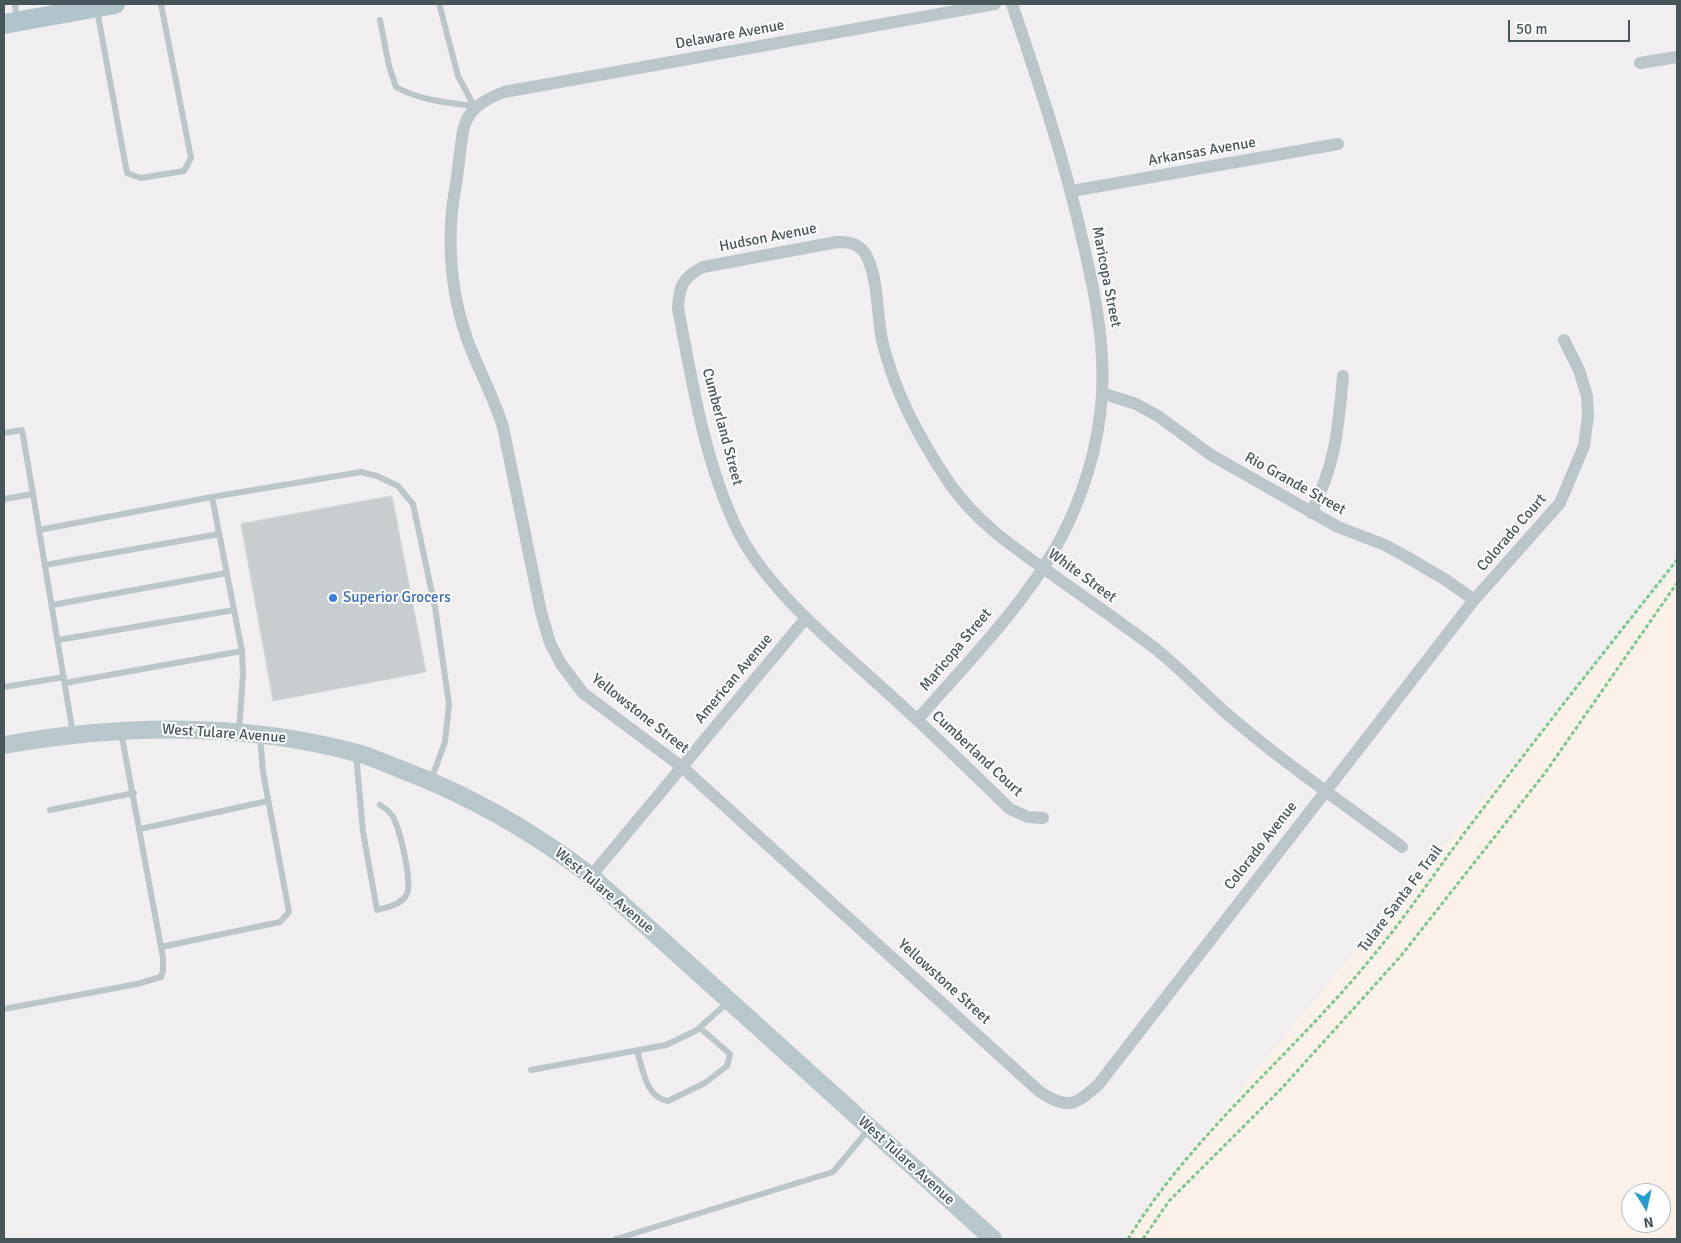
<!DOCTYPE html>
<html>
<head>
<meta charset="utf-8">
<style>
	body { margin:0 }
	#map { position:relative; width:1681px; height:1243px; overflow:hidden; background:#f1eeef; font-family:Signika,sans-serif }
	canvas { display:block }
	.frame { position:absolute; inset:0; border:5px solid #47565a; pointer-events:none }
	.north { position:absolute; left:1621px; top:1183px; width:50px; height:50px; box-sizing:border-box; background:#fff; border:1px solid #b5bbbd; border-radius:50%; rotate:170deg; font-size:14px; font-weight:700; line-height:20px; text-align:center; color:#47565a }
	.north::after { content:''; display:block; margin:auto; width:18px; height:22px; background:#249ed5; clip-path:polygon(50% 0,100% 100%,50% 72%,0 100%) }
	.scale { position:absolute; left:1508px; top:20px; width:122px; height:22px; box-sizing:border-box; border:2px solid #47565a; border-top:0; padding-left:6px; font-size:15px; line-height:18px; white-space:nowrap; color:#47565a; -webkit-text-stroke:4px #fff; paint-order:stroke }
</style>
</head>
<body>
<div id="map">
<canvas width="1681" height="1243"></canvas>
<div class="frame"></div>
<div class="north">N</div>
<div class="scale">50 m</div>
</div>
<script>
const ctx = document.querySelector('canvas').getContext('2d');
ctx.lineJoin = 'round';
function fill(path, color) { ctx.fillStyle = color; ctx.fill(path, 'evenodd'); }
function strokePath(path, color, width, dash) { ctx.strokeStyle = color; ctx.lineWidth = width; ctx.lineCap = dash ? 'butt' : 'round'; ctx.setLineDash(dash || []); ctx.stroke(path); }
function drawText(font, color, halo, rows, align = 'center') {
  ctx.font = font + ' Signika,sans-serif'; ctx.lineWidth = 4; ctx.setLineDash([]); ctx.textBaseline = 'middle'; ctx.strokeStyle = halo; ctx.fillStyle = color; for (const [text, x, y, turn = 0] of rows) {
    ctx.save(); ctx.translate(x, y); ctx.rotate((+turn || 0) * Math.PI / 180); ctx.textAlign = isNaN(turn) ? turn : align; if (halo) ctx.strokeText(text, 0, 0); ctx.fillText(text, 0, 0); ctx.restore();
  }
}
fill(new Path2D(`
	M 1677,568 L 1677,1239 L 1123,1239 L 1261,1064 ZM 1631,1193 L 1661,1193 L 1661,1223 L 1631,1223 Z`), '#fbf1e8');
const building = new Path2D(`
	M 392,496 L 426,672 L 273,701 L 241,524 Z`);
fill(building, '#c8cdd0');
strokePath(building, '#d2d6d9', 1);
strokePath(new Path2D(`
	M 1128,1239 C 1195,1130 1298,1050 1377,951 C 1410,911 1438,868 1469,827 C 1537,737 1607,648 1677,560
	M 1143,1239 L 1169,1201 L 1282,1088 L 1400,957 L 1545,773 L 1677,583`), '#79c88d', 3, [4, 2.5]);
strokePath(new Path2D(`
	M 15,4 L 17,20
	M 440,7 L 458,76 L 474,106
	M 97,10 L 127,173 L 141,178 L 184,171 L 191,158 L 161,4
	M 380,20 L 389,66 L 396,87 C 419,100 448,103 474,106
	M 4,433 L 22,430 L 33,494
	M 212,497 L 361,472 L 377,476 L 398,486 L 413,504 L 435,607 L 449,704 L 445,742 L 431,780
	M 4,499 L 33,494 L 73,734
	M 39,530 L 212,497 L 242,651 L 243,674 L 239,731
	M 45,565 L 219,534
	M 52,605 L 227,573
	M 58,640 L 234,610
	M 65,683 L 242,651
	M 4,687 L 64,677
	M 356,754 L 363,832 L 377,910 C 388,907 401,905 407,894 C 412,881 401,835 395,821 C 392,813 387,809 380,805
	M 50,810 L 134,793
	M 140,829 L 268,801
	M 161,947 L 280,922 L 289,912 L 263,772 L 260,736
	M 4,1009 L 137,984 L 161,977 L 163,971 L 163,958 L 121,732
	M 637,1051 C 643,1069 646,1098 668,1101 L 705,1083 L 727,1066 L 730,1054 L 700,1028
	M 531,1070 L 666,1045 L 697,1030 L 728,1002
	M 616,1239 L 833,1172 L 869,1129`), '#bac6ca', 6);
strokePath(new Path2D(`
	M 995,4 L 504,92 C 459,109 464,126 458,169 C 456,188 451,207 451,226 C 449,264 455,304 467,339 C 478,369 494,397 503,427 L 541,612 L 550,643 L 561,664 L 583,693 L 682,767 L 1040,1092 C 1068,1110 1075,1105 1098,1085 L 1474,600 L 1560,503 L 1584,446 L 1588,416 L 1587,396 L 1579,370 L 1564,340
	M 1640,63 L 1677,57
	M 1072,191 L 1338,144
	M 1102,393 L 1136,404 L 1158,416 L 1211,455 L 1338,527 L 1385,545 L 1405,556 L 1446,580 L 1474,600
	M 1311,513 C 1336,463 1338,430 1343,376
	M 917,720 C 965,665 1019,611 1056,547 C 1082,501 1099,447 1102,394 C 1105,341 1094,289 1082,238 C 1064,158 1038,81 1012,4
	M 1043,818 L 1028,817 L 1010,809 C 970,770 930,731 889,694 C 839,648 765,589 736,527 C 704,459 692,381 678,308 C 679,286 683,277 703,267 L 837,242 C 851,242 862,244 868,259 C 878,281 877,315 882,340 C 894,392 920,440 950,484 C 976,521 1010,545 1046,570 C 1081,595 1117,620 1152,646 C 1178,666 1201,691 1226,713 C 1281,761 1343,803 1402,847
	M 591,876 L 806,618`), '#bac6ca', 12);
strokePath(new Path2D(`
	M 4,745 C 122,724 244,722 361,754 C 374,758 387,764 400,769 C 469,795 532,831 591,876 L 993,1239`), '#b8c7cc', 18);
strokePath(new Path2D(`
	M 4,24 L 115,4`), '#afc5cb', 20);
for (const [x, y, r, color] of [
	[333,598,5,"#3f7fe0"]
]) { const dot = new Path2D(); dot.arc(x, y, r, 0, 2 * Math.PI); ctx.fillStyle = color; ctx.fill(dot); strokePath(dot, '#fff', 2); }
drawText('15px', '#47565a', '#fff', [
	["Delaware Avenue",730,35,-10],
	["Arkansas Avenue",1202,152,-10],
	["Hudson Avenue",768,238,-11],
	["Maricopa Street",1106,277,79],
	["Cumberland Street",722,427,75],
	["Rio Grande Street",1295,484,29],
	["Colorado Court",1512,533,-49],
	["White Street",1082,576,36],
	["Maricopa Street",956,650,-50],
	["American Avenue",734,679,-50],
	["Yellowstone Street",640,714,38],
	["West Tulare Avenue",224,734,4],
	["Cumberland Court",977,754,43],
	["Colorado Avenue",1261,846,-52],
	["West Tulare Avenue",604,891,40],
	["Tulare Santa Fe Trail",1401,899,-53],
	["Yellowstone Street",944,982,42],
	["West Tulare Avenue",906,1161,42]
]);
drawText('15px', '#366cbe', '#fff', [
	["Superior Grocers",343,598]
], 'left');
</script>
</body>
</html>
